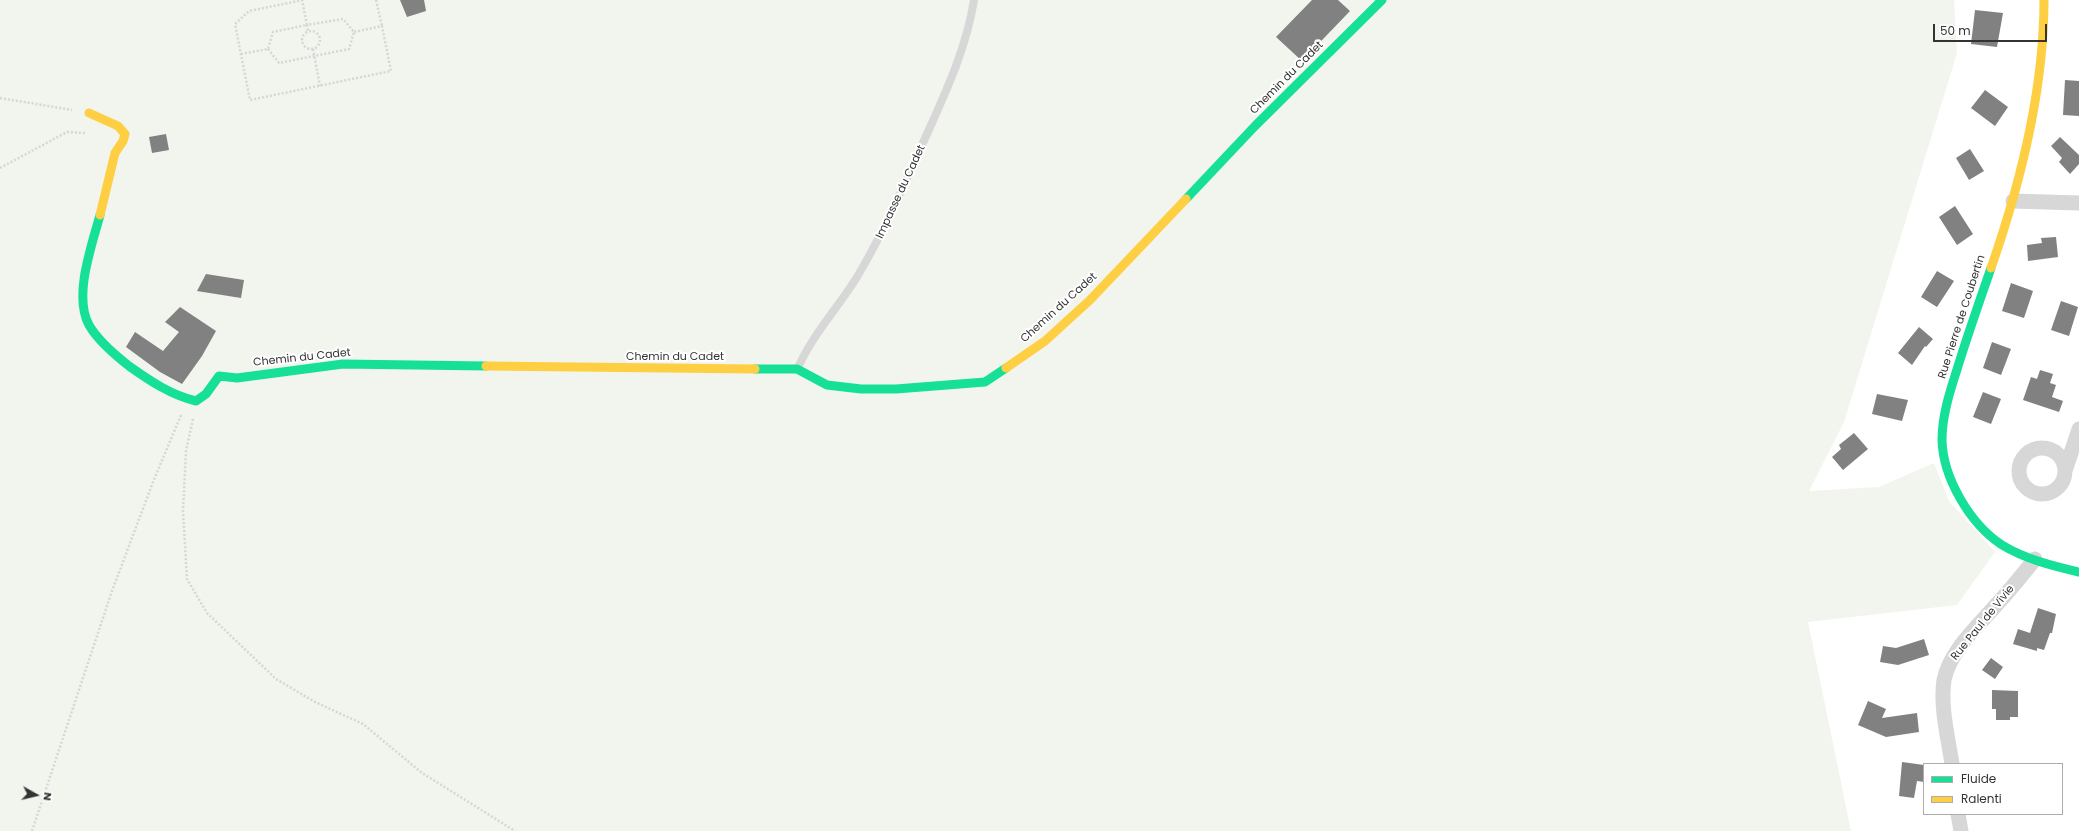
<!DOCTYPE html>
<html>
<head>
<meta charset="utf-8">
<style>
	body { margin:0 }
	#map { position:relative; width:2079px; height:831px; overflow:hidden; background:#fff; font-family:Poppins,sans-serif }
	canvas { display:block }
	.legend { position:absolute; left:1923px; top:763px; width:140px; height:52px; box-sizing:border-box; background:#fff; border:1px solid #adadad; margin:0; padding:5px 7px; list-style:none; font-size:12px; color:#333 }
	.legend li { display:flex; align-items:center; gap:8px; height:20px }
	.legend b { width:20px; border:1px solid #adadad }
	.north { position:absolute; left:16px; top:775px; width:40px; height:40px; -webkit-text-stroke:3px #fff; paint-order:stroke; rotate:98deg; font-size:11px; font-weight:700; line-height:16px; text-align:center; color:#333 }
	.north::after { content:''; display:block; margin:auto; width:14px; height:18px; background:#333; clip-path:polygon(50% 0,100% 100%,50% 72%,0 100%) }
	.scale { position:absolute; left:1933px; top:24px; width:114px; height:18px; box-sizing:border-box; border:2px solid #333; border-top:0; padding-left:5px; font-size:12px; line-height:14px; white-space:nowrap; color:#333; -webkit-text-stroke:3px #fff; paint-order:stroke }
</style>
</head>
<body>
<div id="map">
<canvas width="2079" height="831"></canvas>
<ul class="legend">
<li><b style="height:5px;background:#16e098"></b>Fluide</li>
<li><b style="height:5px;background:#ffcf43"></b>Ralenti</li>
</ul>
<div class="north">N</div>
<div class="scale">50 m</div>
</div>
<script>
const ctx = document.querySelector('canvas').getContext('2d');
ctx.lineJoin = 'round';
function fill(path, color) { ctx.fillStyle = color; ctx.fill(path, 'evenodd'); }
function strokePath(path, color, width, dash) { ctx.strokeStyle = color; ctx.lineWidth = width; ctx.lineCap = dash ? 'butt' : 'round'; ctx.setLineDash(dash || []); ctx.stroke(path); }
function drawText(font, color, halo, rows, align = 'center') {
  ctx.font = font + ' Poppins,sans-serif'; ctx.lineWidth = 4; ctx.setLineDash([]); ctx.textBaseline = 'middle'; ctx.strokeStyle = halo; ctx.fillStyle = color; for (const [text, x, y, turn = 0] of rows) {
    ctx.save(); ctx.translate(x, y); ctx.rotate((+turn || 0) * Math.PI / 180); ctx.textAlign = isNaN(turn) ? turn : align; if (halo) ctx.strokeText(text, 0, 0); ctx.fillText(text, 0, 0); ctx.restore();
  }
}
fill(new Path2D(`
	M 0,0 L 1954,0 L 1957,53 L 1844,422 L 1809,491 L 1879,487 L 1934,463 L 1949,501 L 1995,552 L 1957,605 L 1808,622 L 1851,831 L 0,831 Z`), '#f1f5ed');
fill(new Path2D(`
	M 400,0 L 424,0 L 426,11 L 407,17 Z
	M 1312,0 L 1338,0 L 1350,11 L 1302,61 L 1276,37 Z
	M 1975,10 L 2003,13 L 1997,47 L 1971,44 Z
	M 2065,80 L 2079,81 L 2079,116 L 2063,115 Z
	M 1985,90 L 2008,107 L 1995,126 L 1971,108 Z
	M 166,134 L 169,150 L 152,153 L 149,137 Z
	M 2060,137 L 2079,155 L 2079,164 L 2070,174 L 2059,162 L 2062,158 L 2051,146 Z
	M 1970,149 L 1984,171 L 1969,180 L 1956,158 Z
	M 1955,206 L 1973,234 L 1957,245 L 1939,217 Z
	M 2056,237 L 2058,257 L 2028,261 L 2027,245 L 2042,243 L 2041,238 Z
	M 1937,271 L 1954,281 L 1937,307 L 1921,297 Z
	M 206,274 L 244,280 L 241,298 L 197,291 Z
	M 2011,283 L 2033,291 L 2024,318 L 2002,311 Z
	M 2061,301 L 2078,307 L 2069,336 L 2051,330 Z
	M 180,307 L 216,331 L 202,356 L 182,384 L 160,372 L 126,347 L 135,332 L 163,351 L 179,332 L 165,322 Z
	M 1919,327 L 1933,339 L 1926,347 L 1925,346 L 1912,365 L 1898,353 Z
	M 1992,342 L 2011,349 L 2001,375 L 1983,368 Z
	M 2040,370 L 2053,374 L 2050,383 L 2056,385 L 2052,397 L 2063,401 L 2059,412 L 2023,400 L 2031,377 L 2037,379 Z
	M 1983,392 L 2001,399 L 1991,424 L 1973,417 Z
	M 1877,394 L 1908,400 L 1902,421 L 1872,414 Z
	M 1854,433 L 1868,449 L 1843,470 L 1832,457 L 1841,449 L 1839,445 Z
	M 2038,608 L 2056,614 L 2052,633 L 2050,633 L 2044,650 L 2037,648 L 2037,651 L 2013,644 L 2018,629 L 2030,633 Z
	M 1924,639 L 1929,655 L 1898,665 L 1880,662 L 1883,646 L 1896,648 Z
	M 1991,658 L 2003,667 L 1995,679 L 1982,670 Z
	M 1992,690 L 2018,691 L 2018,717 L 2010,717 L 2010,720 L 1996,720 L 1996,709 L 1992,709 Z
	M 1868,701 L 1886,709 L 1882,718 L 1917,713 L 1919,732 L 1886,737 L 1858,725 Z
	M 1902,762 L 1924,765 L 1924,782 L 1917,781 L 1914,798 L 1899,796 Z`), '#818181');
strokePath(new Path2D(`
	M 303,0 L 249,11 L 235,24 L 250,100 L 391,71 L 382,26 L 354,32
	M 376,0 L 382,26
	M302 40a9 9 0 1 1 18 0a9 9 0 1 1-18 0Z
	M 268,49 L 279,63 L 349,49 L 354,32 L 343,19 L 307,25 L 308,32
	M 313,49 L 320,86
	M 241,54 L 268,49 L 273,32 L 307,25 L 302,0
	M 0,98 L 72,110
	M 0,168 L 67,132 L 86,133
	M 193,419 L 186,451 L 183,511 L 187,579 L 207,613 L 276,679 L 315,702 L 363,724 L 422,773 L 515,831
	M 32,831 L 112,591 L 153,482 L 181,415`), '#d6d6d6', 2.5, [2, 2]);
strokePath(new Path2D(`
	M 798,368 C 812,335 838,308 857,277 C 882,235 902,190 922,145 C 943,98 966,51 974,0`), '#d7d7d7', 8);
strokePath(new Path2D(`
	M 2013,201 L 2079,203
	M2019 471a23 23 0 1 1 46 0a23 23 0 1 1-46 0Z
	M 2065,471 L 2079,429
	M 1952,764 C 1948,737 1940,707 1944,680 C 1950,650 1979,625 1998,603 C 2011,589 2023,574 2035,559
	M 1958,814 L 1961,831`), '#d7d7d7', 15);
strokePath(new Path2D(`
	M 1186,199 L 1255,126 L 1382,0
	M 100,215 C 92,245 73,296 89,325 C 98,341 115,355 129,366 C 150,381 171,395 196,401 L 206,394 L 219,376 L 237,378 L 343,364 L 486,366
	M 1991,268 C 1980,300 1969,331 1959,363 C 1951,388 1942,414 1942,440 C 1943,478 1970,524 2002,545 C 2025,559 2053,566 2079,572
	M 755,369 L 797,369 L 827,385 L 861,389 L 896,389 L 985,382 L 1006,368`), '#16e098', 9);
strokePath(new Path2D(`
	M 89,113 L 118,126 L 125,134 L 123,141 L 115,153 L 100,215
	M 1991,268 C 2021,182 2044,91 2044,0
	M 486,366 L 755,369
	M 1006,368 L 1045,341 L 1090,300 L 1186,199`), '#ffcf43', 9);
drawText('11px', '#333', '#fff', [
	["Chemin du Cadet",1287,78,-45],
	["Impasse du Cadet",901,192,-65],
	["Chemin du Cadet",1059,308,-42],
	["Rue Pierre de Coubertin",1962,317,-72],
	["Chemin du Cadet",675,357],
	["Chemin du Cadet",302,358,-6],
	["Rue Paul de Vivie",1983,623,-51]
]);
</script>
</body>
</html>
